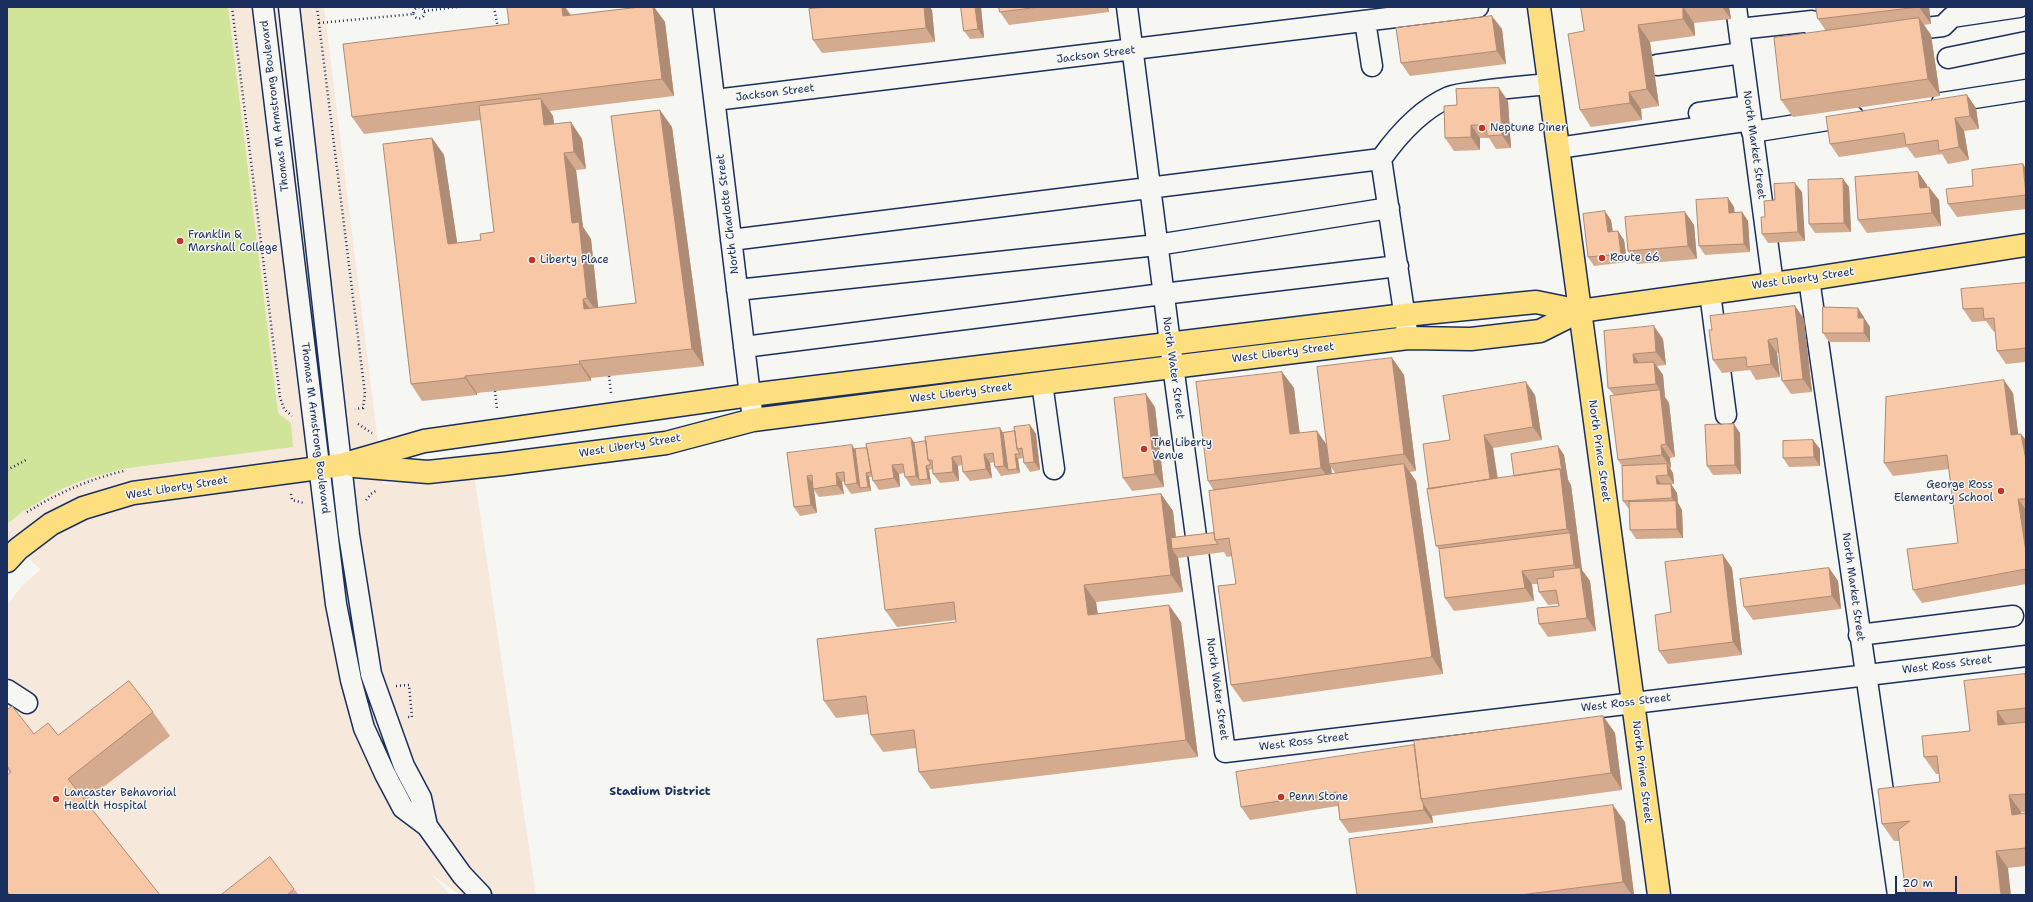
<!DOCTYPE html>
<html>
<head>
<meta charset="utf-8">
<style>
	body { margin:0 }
	#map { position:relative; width:2033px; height:902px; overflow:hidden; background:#f6f6f2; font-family:"Shantell Sans",sans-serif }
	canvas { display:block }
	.frame { position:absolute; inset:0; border:8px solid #1b2f5e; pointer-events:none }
	.scale { position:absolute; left:1895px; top:876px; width:62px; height:18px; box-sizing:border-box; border:2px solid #1b2f5e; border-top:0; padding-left:5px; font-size:12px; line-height:14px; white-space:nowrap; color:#1b2f5e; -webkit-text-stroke:3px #f6f6f2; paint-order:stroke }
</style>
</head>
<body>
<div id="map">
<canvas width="2033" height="902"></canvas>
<div class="frame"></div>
<div class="scale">20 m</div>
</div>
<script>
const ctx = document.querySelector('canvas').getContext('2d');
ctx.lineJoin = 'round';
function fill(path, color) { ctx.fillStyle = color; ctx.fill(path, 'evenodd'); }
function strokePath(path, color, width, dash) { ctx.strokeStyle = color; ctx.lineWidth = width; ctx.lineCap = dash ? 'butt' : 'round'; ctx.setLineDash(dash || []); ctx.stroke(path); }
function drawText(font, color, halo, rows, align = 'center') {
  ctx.font = font + ' "Shantell Sans",sans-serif'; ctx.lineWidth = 3; ctx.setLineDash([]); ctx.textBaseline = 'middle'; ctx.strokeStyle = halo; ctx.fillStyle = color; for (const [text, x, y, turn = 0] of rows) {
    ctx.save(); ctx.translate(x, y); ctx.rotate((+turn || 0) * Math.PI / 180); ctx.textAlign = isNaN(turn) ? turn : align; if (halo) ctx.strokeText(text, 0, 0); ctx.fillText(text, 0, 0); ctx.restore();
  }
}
fill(new Path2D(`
	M 7,7 L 324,7 L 383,484 L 474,474 L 536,895 L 460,895 L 431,874 L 450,895 L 7,895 L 7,605 L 22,586 L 41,569 L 7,541 Z`), '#f6e8db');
fill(new Path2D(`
	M 7,7 L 228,7 L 278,413 L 291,423 L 293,447 L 128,468 L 88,478 L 57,491 L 22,512 L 7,524 Z`), '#d1e59a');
const minor = new Path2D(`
	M 263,7 L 336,604 L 351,680 L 364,728 L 385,774 L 403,808 L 427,826 L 462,875 L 481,895
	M 289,7 L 349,535 L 371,674 L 404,766 L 421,798 L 427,826
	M 703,7 L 753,420
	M 1127,7 L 1170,343 L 1225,752 L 2026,656
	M 1736,7 L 1773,284
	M 1365,21 L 1372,66
	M 1739,29 L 1812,21 L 1819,41 L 1836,39
	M 1900,31 L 1943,26 L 1952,17 L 2019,7
	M 1948,58 L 2026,42
	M 1657,65 L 1742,53
	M 715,100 L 1478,7
	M 1942,103 L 2026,90
	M 1699,113 L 1749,106
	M 1752,132 L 1853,116
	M 1558,148 L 1751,120
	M 1381,159 L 1408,338
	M 731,240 L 1381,159 C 1398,135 1422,109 1449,97 C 1457,94 1468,93 1476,92 C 1501,88 1525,86 1550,84
	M 1809,279 L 1898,895
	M 737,290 L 1157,245 L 1389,208
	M 1710,293 L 1726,415
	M 744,347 L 1163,294 L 1398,266
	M 1042,383 L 1054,469
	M 1859,635 L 2013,616
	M 7,690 L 27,703`);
const major = new Path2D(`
	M 354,466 L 428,472 L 503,464 L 666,443 L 753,420 L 1042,383 L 1408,338 L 1471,339 L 1540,331 L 1580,311
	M 7,561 L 18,549 L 51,524 L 83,508 L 133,493 L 341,465 L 424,441 L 750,395 L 1405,315 L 1536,302 L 1580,311 L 1809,279 L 2026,245`);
const highway = new Path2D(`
	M 1539,7 L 1659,895`);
strokePath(minor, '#1b2f5e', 23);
strokePath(major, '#1b2f5e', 25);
strokePath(highway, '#1b2f5e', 25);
strokePath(new Path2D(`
	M 232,7 L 280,397 L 284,409 L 292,416
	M 317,7 L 365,394 L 363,408 L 355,409
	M 494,7 L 498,28
	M413.5 13a5.5 5.5 0 1 1 11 0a5.5 5.5 0 1 1-11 0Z
	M 424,11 L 457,7
	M 319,23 L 414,14
	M 609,376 L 611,393
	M 495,391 L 497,409
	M 358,424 L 372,433
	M 7,470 L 26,460
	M 291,494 L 292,500 L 304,503
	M 366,500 L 371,494 L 377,490
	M 27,512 C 58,493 89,479 124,471
	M 396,686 L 409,685 L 412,717 L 408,717`), '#1b2f5e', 2.5, [1, 3]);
strokePath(minor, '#f6f6f2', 20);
strokePath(major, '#fddf80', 22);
strokePath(highway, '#fddf80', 22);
fill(new Path2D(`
	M 565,7 L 571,15 L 640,7 L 654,7 L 665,22 L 674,96 L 550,111 L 553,116 L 554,124 L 582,139 L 586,169 L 576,170 L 583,227 L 591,239 L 598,308 L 636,303 L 672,127 L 704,366 L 591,378 L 591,381 L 477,393 L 477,395 L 422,401 L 411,384 L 432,138 L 444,155 L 457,243 L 481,240 L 494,232 L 481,120 L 364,134 L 352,117 L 509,24 Z
	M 961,7 L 981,7 L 984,38 L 970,39 L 964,31 Z
	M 999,7 L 1108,7 L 1109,12 L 1009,25 L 1000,12 Z
	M 1581,7 L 1729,7 L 1731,19 L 1694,23 L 1695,36 L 1650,42 L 1659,106 L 1641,109 L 1642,120 L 1591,127 L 1580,110 L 1584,31 Z
	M 1816,7 L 1929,7 L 1931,24 L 1924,25 L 1931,35 L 1940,96 L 1793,117 L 1781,100 L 1826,31 L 1818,19 Z
	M 932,10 L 935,42 L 822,53 L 813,40 Z
	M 1502,29 L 1506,64 L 1410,76 L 1401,63 Z
	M 1967,95 L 1976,108 L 1979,129 L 1964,131 L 1969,160 L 1948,164 L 1942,154 L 1915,158 L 1907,147 L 1839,157 L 1830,144 Z
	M 1508,101 L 1511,148 L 1496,149 L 1489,138 L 1480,138 L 1480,150 L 1454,151 L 1445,138 L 1457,105 Z
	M 2023,164 L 2026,169 L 2026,209 L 1957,217 L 1948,204 L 1973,186 Z
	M 1918,172 L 1927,185 L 1928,188 L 1939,200 L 1941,226 L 1867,233 L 1858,220 Z
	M 1843,179 L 1849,187 L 1851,232 L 1815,233 L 1809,224 Z
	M 1802,192 L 1805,241 L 1768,243 L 1762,234 L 1765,217 L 1775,200 Z
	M 1728,198 L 1734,207 L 1735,213 L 1742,212 L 1748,221 L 1750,252 L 1705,255 L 1699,246 Z
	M 1685,212 L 1694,225 L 1697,259 L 1637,264 L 1628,251 Z
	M 1611,220 L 1613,232 L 1624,240 L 1627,262 L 1594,266 L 1588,257 Z
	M 2026,283 L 2026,362 L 2006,364 L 1997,351 L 1995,331 L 1994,332 L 1986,321 L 1972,322 L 1963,309 Z
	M 1795,306 L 1804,319 L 1812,392 L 1791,394 L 1782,381 L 1779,352 L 1777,353 L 1780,377 L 1756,380 L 1750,370 L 1722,373 L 1713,360 L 1712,330 Z
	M 1864,317 L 1864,318 L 1870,327 L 1870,342 L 1829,342 L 1823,333 Z
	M 1604,331 L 1663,339 L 1666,365 L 1657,366 L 1663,375 L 1665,397 L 1669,403 L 1675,457 L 1670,458 L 1671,468 L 1670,468 L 1673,473 L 1674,484 L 1671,484 L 1677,493 L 1678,503 L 1682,510 L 1683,538 L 1636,539 L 1630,530 L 1629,509 L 1623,501 L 1622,466 L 1618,460 L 1614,395 L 1608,388 Z
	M 1392,358 L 1404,375 L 1416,471 L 1410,472 L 1416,481 L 1443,674 L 1243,702 L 1231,685 L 1236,584 L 1232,556 L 1227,557 L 1224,552 L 1178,558 L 1183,592 L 1096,602 L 1098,614 L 1181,622 L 1198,757 L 931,789 L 919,772 L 916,748 L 883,752 L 871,735 L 869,714 L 836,718 L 824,701 L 956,622 L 956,620 L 897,627 L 885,610 L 1161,494 L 1173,511 L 1176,537 L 1214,533 L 1214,491 L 1208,481 L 1282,372 L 1294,388 L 1299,433 L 1326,445 ZM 1331,467 L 1336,474 L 1332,474 Z
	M 2013,393 L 2018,434 L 2026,440 L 2026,584 L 1922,603 L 1913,590 L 1958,543 L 1949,469 L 1893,476 L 1884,463 Z
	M 1535,395 L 1542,440 L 1493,448 L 1498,478 L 1514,476 L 1558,446 L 1564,455 L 1568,480 L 1571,485 L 1582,570 L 1590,581 L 1596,631 L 1548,637 L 1539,624 L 1559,606 L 1558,604 L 1548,605 L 1539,592 L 1538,584 L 1532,584 L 1534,601 L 1454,611 L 1445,598 L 1439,549 L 1436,546 L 1429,489 L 1450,440 Z
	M 1155,407 L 1164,487 L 1132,491 L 1123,478 Z
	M 1734,424 L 1740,433 L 1741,474 L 1713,475 L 1707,466 Z
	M 1030,425 L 1036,434 L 1040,470 L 1030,472 L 1024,463 L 1023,458 L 1018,459 L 1020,473 L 1001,476 L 995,467 L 994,462 L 990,463 L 992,478 L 970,481 L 963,472 L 963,465 L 958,466 L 959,481 L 940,483 L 933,474 L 933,469 L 929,470 L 931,484 L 911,486 L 905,477 L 905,473 L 899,474 L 900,487 L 879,490 L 873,481 L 872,477 L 869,477 L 871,491 L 851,494 L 845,485 L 845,482 L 842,482 L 844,494 L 819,497 L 814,490 L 817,513 L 800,516 L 794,507 L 787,453 L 855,449 L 1003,433 L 1015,431 Z
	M 1813,440 L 1820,449 L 1820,466 L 1789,467 L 1783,458 Z
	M 1723,555 L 1732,568 L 1742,655 L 1668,664 L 1659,651 L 1671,612 Z
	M 1829,568 L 1838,581 L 1841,609 L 1753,620 L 1744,607 Z
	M 2025,674 L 2026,676 L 2026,812 L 2021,812 L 2021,814 L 2026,813 L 2026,866 L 2008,868 L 1900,841 L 1894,841 L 1882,824 L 1940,782 L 1939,774 L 1936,774 L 1924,757 L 1970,731 Z
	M 7,710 L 34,734 L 58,735 L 153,712 L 170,736 L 85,801 L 160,895 L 8,895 L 7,894 L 7,775 L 10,773 L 7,768 Z
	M 1603,716 L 1615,733 L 1622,790 L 1432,816 L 1433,823 L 1349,833 L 1340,820 L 1338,806 L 1250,820 L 1241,807 L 1414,745 Z
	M 1625,822 L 1634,895 L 1357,895 Z
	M 294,889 L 299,895 L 221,895 Z`), '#d4ab8f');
fill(new Path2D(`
	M 562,7 L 565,7 L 573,19 L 563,16 Z
	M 653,7 L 654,7 L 665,22 L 674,96 L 662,79 Z
	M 924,7 L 930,7 L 932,10 L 935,42 L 926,28 Z
	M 975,7 L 981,7 L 984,38 L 978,29 Z
	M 1106,7 L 1108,7 L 1109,12 Z
	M 1683,7 L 1694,23 L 1695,36 L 1683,19 Z
	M 1722,7 L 1729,7 L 1731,19 Z
	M 1919,7 L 1929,7 L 1931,24 Z
	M 1492,16 L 1502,29 L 1506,64 L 1497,51 Z
	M 1919,18 L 1931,35 L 1940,96 L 1928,79 Z
	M 1638,25 L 1650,42 L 1659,106 L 1647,89 Z
	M 1499,88 L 1508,101 L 1511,148 L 1502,135 Z
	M 1629,92 L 1641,109 L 1642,120 L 1630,103 Z
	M 1967,95 L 1976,108 L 1979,129 L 1970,116 Z
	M 541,99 L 553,116 L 556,142 L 544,125 Z
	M 660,110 L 672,127 L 704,366 L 692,349 Z
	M 1955,118 L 1964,131 L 1969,160 L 1959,147 Z
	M 571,122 L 582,139 L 586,169 L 574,152 Z
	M 1471,125 L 1480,138 L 1480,150 L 1471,137 Z
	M 432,138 L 444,155 L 460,261 L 448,244 Z
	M 564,153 L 576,170 L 583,227 L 591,239 L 599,315 L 587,298 L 572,223 Z
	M 2023,164 L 2026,169 L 2026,190 Z
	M 1918,172 L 1927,185 L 1929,201 L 1920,188 Z
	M 1843,179 L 1849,187 L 1851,232 L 1844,223 Z
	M 1795,183 L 1802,192 L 1805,241 L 1798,232 Z
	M 1929,187 L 1939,200 L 1941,226 L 1932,213 Z
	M 1728,198 L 1734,207 L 1735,222 L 1729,213 Z
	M 1605,211 L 1611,220 L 1614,241 L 1608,232 Z
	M 1685,212 L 1694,225 L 1697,259 L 1688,246 Z
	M 1742,212 L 1748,221 L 1750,252 L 1744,244 Z
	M 1618,231 L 1624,240 L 1627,262 L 1621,254 Z
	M 583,299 L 595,316 L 584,309 Z
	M 1795,306 L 1804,319 L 1812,392 L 1803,379 Z
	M 1858,308 L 1864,317 L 1864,326 L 1864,318 L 1870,327 L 1870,342 L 1864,333 L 1858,318 Z
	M 1654,326 L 1663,339 L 1666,365 L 1656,352 Z
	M 1768,340 L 1777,353 L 1780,377 L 1771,364 Z
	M 1633,354 L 1642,367 L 1634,363 Z
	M 1392,358 L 1404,375 L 1416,471 L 1404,454 Z
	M 579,361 L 591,378 L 591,381 L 580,364 Z
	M 1654,362 L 1663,375 L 1665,397 L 1656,384 Z
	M 1282,372 L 1294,388 L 1302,451 L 1290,434 Z
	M 465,376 L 477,393 L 477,395 L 465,378 Z
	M 2004,380 L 2013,393 L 2020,448 L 2011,435 Z
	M 1526,382 L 1535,395 L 1542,440 L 1533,427 Z
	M 1660,390 L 1669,403 L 1675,457 L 1666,444 Z
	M 1146,394 L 1155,407 L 1164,487 L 1155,474 Z
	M 1734,424 L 1740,433 L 1741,474 L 1735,465 Z
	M 1030,425 L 1036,434 L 1040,470 L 1034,462 Z
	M 1000,428 L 1006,437 L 1008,470 L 1011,474 L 1004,466 Z
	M 1317,431 L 1329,448 L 1329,464 L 1331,467 L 1333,485 L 1321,468 Z
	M 2021,434 L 2026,440 L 2026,460 Z
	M 1484,435 L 1493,448 L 1500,498 L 1491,485 Z
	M 911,438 L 918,447 L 919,480 L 916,476 Z
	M 1813,440 L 1820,449 L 1820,466 L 1814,457 Z
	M 852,445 L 858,454 L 860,488 L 857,483 Z
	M 1661,445 L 1670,458 L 1671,468 L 1662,455 Z
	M 1558,446 L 1564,455 L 1568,480 L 1571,485 L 1582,570 L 1590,581 L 1596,631 L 1587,618 L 1581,575 L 1574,565 L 1570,533 L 1567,529 L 1560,469 Z
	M 984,454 L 990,463 L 992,478 L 986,469 Z
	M 1015,454 L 1018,459 L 1020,473 L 1017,469 Z
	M 952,457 L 958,466 L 959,481 L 953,472 Z
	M 1404,464 L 1416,481 L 1443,674 L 1432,657 Z
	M 1667,464 L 1673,473 L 1674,484 L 1668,475 Z
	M 892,465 L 899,474 L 900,487 L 894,478 Z
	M 926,466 L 929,470 L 931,484 L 928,479 Z
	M 836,473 L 842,482 L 844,494 L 837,485 Z
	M 866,473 L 869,477 L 871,491 L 868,487 Z
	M 807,476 L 814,484 L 813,489 L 814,490 L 817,513 L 811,505 Z
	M 1656,476 L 1662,485 L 1657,484 Z
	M 1671,484 L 1677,493 L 1678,503 L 1682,510 L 1683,538 L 1677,529 L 1676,505 L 1672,498 Z
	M 1161,494 L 1173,511 L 1177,548 L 1172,549 L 1178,558 L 1183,592 L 1171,575 Z
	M 2018,499 L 2026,510 L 2026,552 Z
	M 1723,555 L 1732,568 L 1742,655 L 1733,642 Z
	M 1829,568 L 1838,581 L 1841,609 L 1832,596 Z
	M 1522,571 L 1532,584 L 1534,601 L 1525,588 Z
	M 1084,585 L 1096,602 L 1100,632 L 1088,615 Z
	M 1169,605 L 1181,622 L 1198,757 L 1186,740 Z
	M 1997,711 L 2009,728 L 1998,725 Z
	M 1603,716 L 1615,733 L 1622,790 L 1611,773 Z
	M 2009,795 L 2021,812 L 2024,832 L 2012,815 Z
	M 1423,803 L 1432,816 L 1433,823 L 1424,810 Z
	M 1613,805 L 1625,822 L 1634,895 L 1632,895 L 1623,882 Z
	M 1996,851 L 2008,868 L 2011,895 L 2001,895 Z`), '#ad8b74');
const building = new Path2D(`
	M 520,7 L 562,7 L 563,16 L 640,7 L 653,7 L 662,79 L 352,117 L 343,44 L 509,24 L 507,8 Z
	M 827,7 L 924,7 L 926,28 L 813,40 L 809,9 Z
	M 961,7 L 975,7 L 978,29 L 964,31 Z
	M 999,7 L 1039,7 L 1000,12 Z
	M 1581,7 L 1683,7 L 1683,19 L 1638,25 L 1647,89 L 1629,92 L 1630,103 L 1580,110 L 1568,34 L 1584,31 Z
	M 1816,7 L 1919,7 L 1818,19 Z
	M 1492,16 L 1497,51 L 1401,63 L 1396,28 Z
	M 1919,18 L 1928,79 L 1781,100 L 1774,38 Z
	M 1499,88 L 1502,135 L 1487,136 L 1486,125 L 1471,125 L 1471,137 L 1445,138 L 1444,106 L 1457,105 L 1456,89 Z
	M 1967,95 L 1970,116 L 1955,118 L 1959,147 L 1939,151 L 1938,140 L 1906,145 L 1904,133 L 1830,144 L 1826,117 Z
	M 541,99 L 544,125 L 571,122 L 574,152 L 564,153 L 572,223 L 579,222 L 587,298 L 583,299 L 584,309 L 636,303 L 611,116 L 660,110 L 692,349 L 579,361 L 580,364 L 465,376 L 465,378 L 411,384 L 383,144 L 432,138 L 448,244 L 481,240 L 480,234 L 494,232 L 479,106 Z
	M 2023,164 L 2026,195 L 1948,204 L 1946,189 L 1973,186 L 1972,170 Z
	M 1918,172 L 1920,188 L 1929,187 L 1932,213 L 1858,220 L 1855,177 Z
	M 1843,179 L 1844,223 L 1809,224 L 1808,180 Z
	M 1795,183 L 1798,232 L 1762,234 L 1761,217 L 1765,217 L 1764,201 L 1775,200 L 1774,184 Z
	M 1728,198 L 1729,213 L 1742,212 L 1744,244 L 1699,246 L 1696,200 Z
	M 1605,211 L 1608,232 L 1618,231 L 1621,254 L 1588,257 L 1583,214 Z
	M 1685,212 L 1688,246 L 1628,251 L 1625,217 Z
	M 2026,283 L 2026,348 L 1997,351 L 1994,318 L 1984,319 L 1983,308 L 1963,309 L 1961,289 Z
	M 1795,306 L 1803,379 L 1782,381 L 1777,338 L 1768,340 L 1771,364 L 1747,367 L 1746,357 L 1713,360 L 1709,330 L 1712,330 L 1710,316 Z
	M 1823,307 L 1858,308 L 1858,318 L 1864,318 L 1864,333 L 1823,333 Z
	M 1654,326 L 1656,352 L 1633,354 L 1634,363 L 1654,362 L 1656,384 L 1608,388 L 1604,331 Z
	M 1392,358 L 1404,454 L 1329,464 L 1317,367 Z
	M 1282,372 L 1290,434 L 1317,431 L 1321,468 L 1208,481 L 1196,382 Z
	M 2004,380 L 2011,435 L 2021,434 L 2026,460 L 2026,499 L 2018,499 L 2026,552 L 2026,569 L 1913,590 L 1907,549 L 1958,543 L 1947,455 L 1884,463 L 1886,397 Z
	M 1526,382 L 1533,427 L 1484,435 L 1490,479 L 1429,489 L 1423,444 L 1450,440 L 1443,396 Z
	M 1660,390 L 1666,444 L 1661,445 L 1662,455 L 1618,460 L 1610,396 Z
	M 1146,394 L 1155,474 L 1123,478 L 1114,398 Z
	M 1734,424 L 1735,465 L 1707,466 L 1705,425 Z
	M 1030,425 L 1034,462 L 1024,463 L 1022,448 L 1017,449 L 1014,427 Z
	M 1000,428 L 1004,466 L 995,467 L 993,453 L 988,454 L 984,454 L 986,469 L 963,472 L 961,456 L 958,456 L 952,457 L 953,472 L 933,474 L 932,460 L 928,460 L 925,437 Z
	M 1015,431 L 1017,449 L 1020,454 L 1015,454 L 1017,469 L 1008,470 L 1003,433 Z
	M 911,438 L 916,476 L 905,477 L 903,464 L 892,465 L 894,478 L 873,481 L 866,444 Z
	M 1813,440 L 1814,457 L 1783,458 L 1783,441 Z
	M 926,441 L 928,460 L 931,464 L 926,466 L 928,479 L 919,480 L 914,443 Z
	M 852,445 L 857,483 L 845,485 L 844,472 L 836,473 L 837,485 L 813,489 L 812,475 L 807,476 L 811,505 L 794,507 L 787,453 Z
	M 1558,446 L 1562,471 L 1560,469 L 1514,476 L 1511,454 Z
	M 867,448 L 871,472 L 866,473 L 868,487 L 860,488 L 855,449 Z
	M 1404,464 L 1432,657 L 1231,685 L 1218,586 L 1236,584 L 1229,538 L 1215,540 L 1209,491 Z
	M 1667,464 L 1668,475 L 1656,476 L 1657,484 L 1671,484 L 1672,498 L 1623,501 L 1622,466 Z
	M 1560,469 L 1567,529 L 1436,546 L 1427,489 Z
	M 1161,494 L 1171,575 L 1084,585 L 1088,615 L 1169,605 L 1186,740 L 919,772 L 914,730 L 871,735 L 866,696 L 824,701 L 817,639 L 956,622 L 954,602 L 885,610 L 875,529 Z
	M 1676,501 L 1677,529 L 1630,530 L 1629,502 Z
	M 1214,533 L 1215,540 L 1218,544 L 1172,549 L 1171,538 Z
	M 1570,533 L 1574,565 L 1522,571 L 1525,588 L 1445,598 L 1439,549 Z
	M 1723,555 L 1733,642 L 1659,651 L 1655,615 L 1671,612 L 1665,562 Z
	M 1580,568 L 1587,618 L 1539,624 L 1537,608 L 1559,606 L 1556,590 L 1539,592 L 1537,579 L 1554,577 L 1553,571 Z
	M 1829,568 L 1832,596 L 1744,607 L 1740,579 Z
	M 2025,674 L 2026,684 L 2026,708 L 1997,711 L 1998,725 L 2026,722 L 2026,794 L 2009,795 L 2012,815 L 2026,813 L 2026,848 L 1996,851 L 2001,895 L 1906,895 L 1898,830 L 1910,821 L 1882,824 L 1878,789 L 1940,782 L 1937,756 L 1924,757 L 1922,736 L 1970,731 L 1964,681 Z
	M 129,681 L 153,712 L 68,779 L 160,895 L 10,895 L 7,891 L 7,775 L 11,772 L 7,766 L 7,710 L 12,706 L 34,734 L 48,723 L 58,735 Z
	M 1603,716 L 1611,773 L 1421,799 L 1414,741 Z
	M 1414,745 L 1421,799 L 1423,803 L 1424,810 L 1340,820 L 1337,792 L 1241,807 L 1236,772 Z
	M 1613,805 L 1623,882 L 1520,895 L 1357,895 L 1349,839 Z
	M 270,857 L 294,889 L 287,895 L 221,895 Z`);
fill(building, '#f7c7a6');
strokePath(building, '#ad8b74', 1);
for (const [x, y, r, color] of [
	[1482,128,4,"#c8321e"],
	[180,241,4,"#c8321e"],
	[1602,258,4,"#c8321e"],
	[532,260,4,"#c8321e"],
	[1144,449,4,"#c8321e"],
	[2001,491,4,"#c8321e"],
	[1281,797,4,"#c8321e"],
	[56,799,4,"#c8321e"]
]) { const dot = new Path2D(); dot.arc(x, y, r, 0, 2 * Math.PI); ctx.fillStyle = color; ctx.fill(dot); strokePath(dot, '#f6f6f2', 1.5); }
drawText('11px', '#1b2f5e', '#f6f6f2', [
	["Jackson Street",1096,55,-7],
	["Jackson Street",775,93,-7],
	["Thomas M Armstrong Boulevard",275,106,-97],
	["North Market Street",1754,145,82],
	["North Charlotte Street",728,214,-97],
	["West Liberty Street",1803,279,-8],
	["West Liberty Street",1283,353,-7],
	["North Water Street",1173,368,82],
	["West Liberty Street",961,393,-7],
	["Thomas M Armstrong Boulevard",315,428,83],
	["West Liberty Street",630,446,-9],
	["North Prince Street",1599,451,82],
	["West Liberty Street",177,488,-9],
	["North Market Street",1853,587,82],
	["West Ross Street",1947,665,-7],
	["North Water Street",1217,689,82],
	["West Ross Street",1626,703,-7],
	["West Ross Street",1304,742,-7],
	["North Prince Street",1642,772,83]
]);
drawText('11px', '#1b2f5e', '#f6f6f2', [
	["Neptune Diner",1490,128],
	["Franklin &",188,235],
	["Marshall College",188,248],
	["Route 66",1610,258],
	["Liberty Place",540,260],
	["The Liberty",1152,443],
	["Venue",1152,456],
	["George Ross",1993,485,"right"],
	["Elementary School",1993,498,"right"],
	["Lancaster Behavorial",64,793],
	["Health Hospital",64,806],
	["Penn Stone",1289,797]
], 'left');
drawText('bold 12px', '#1b2f5e', '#f6f6f2', [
	["Stadium District",660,792]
]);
</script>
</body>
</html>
